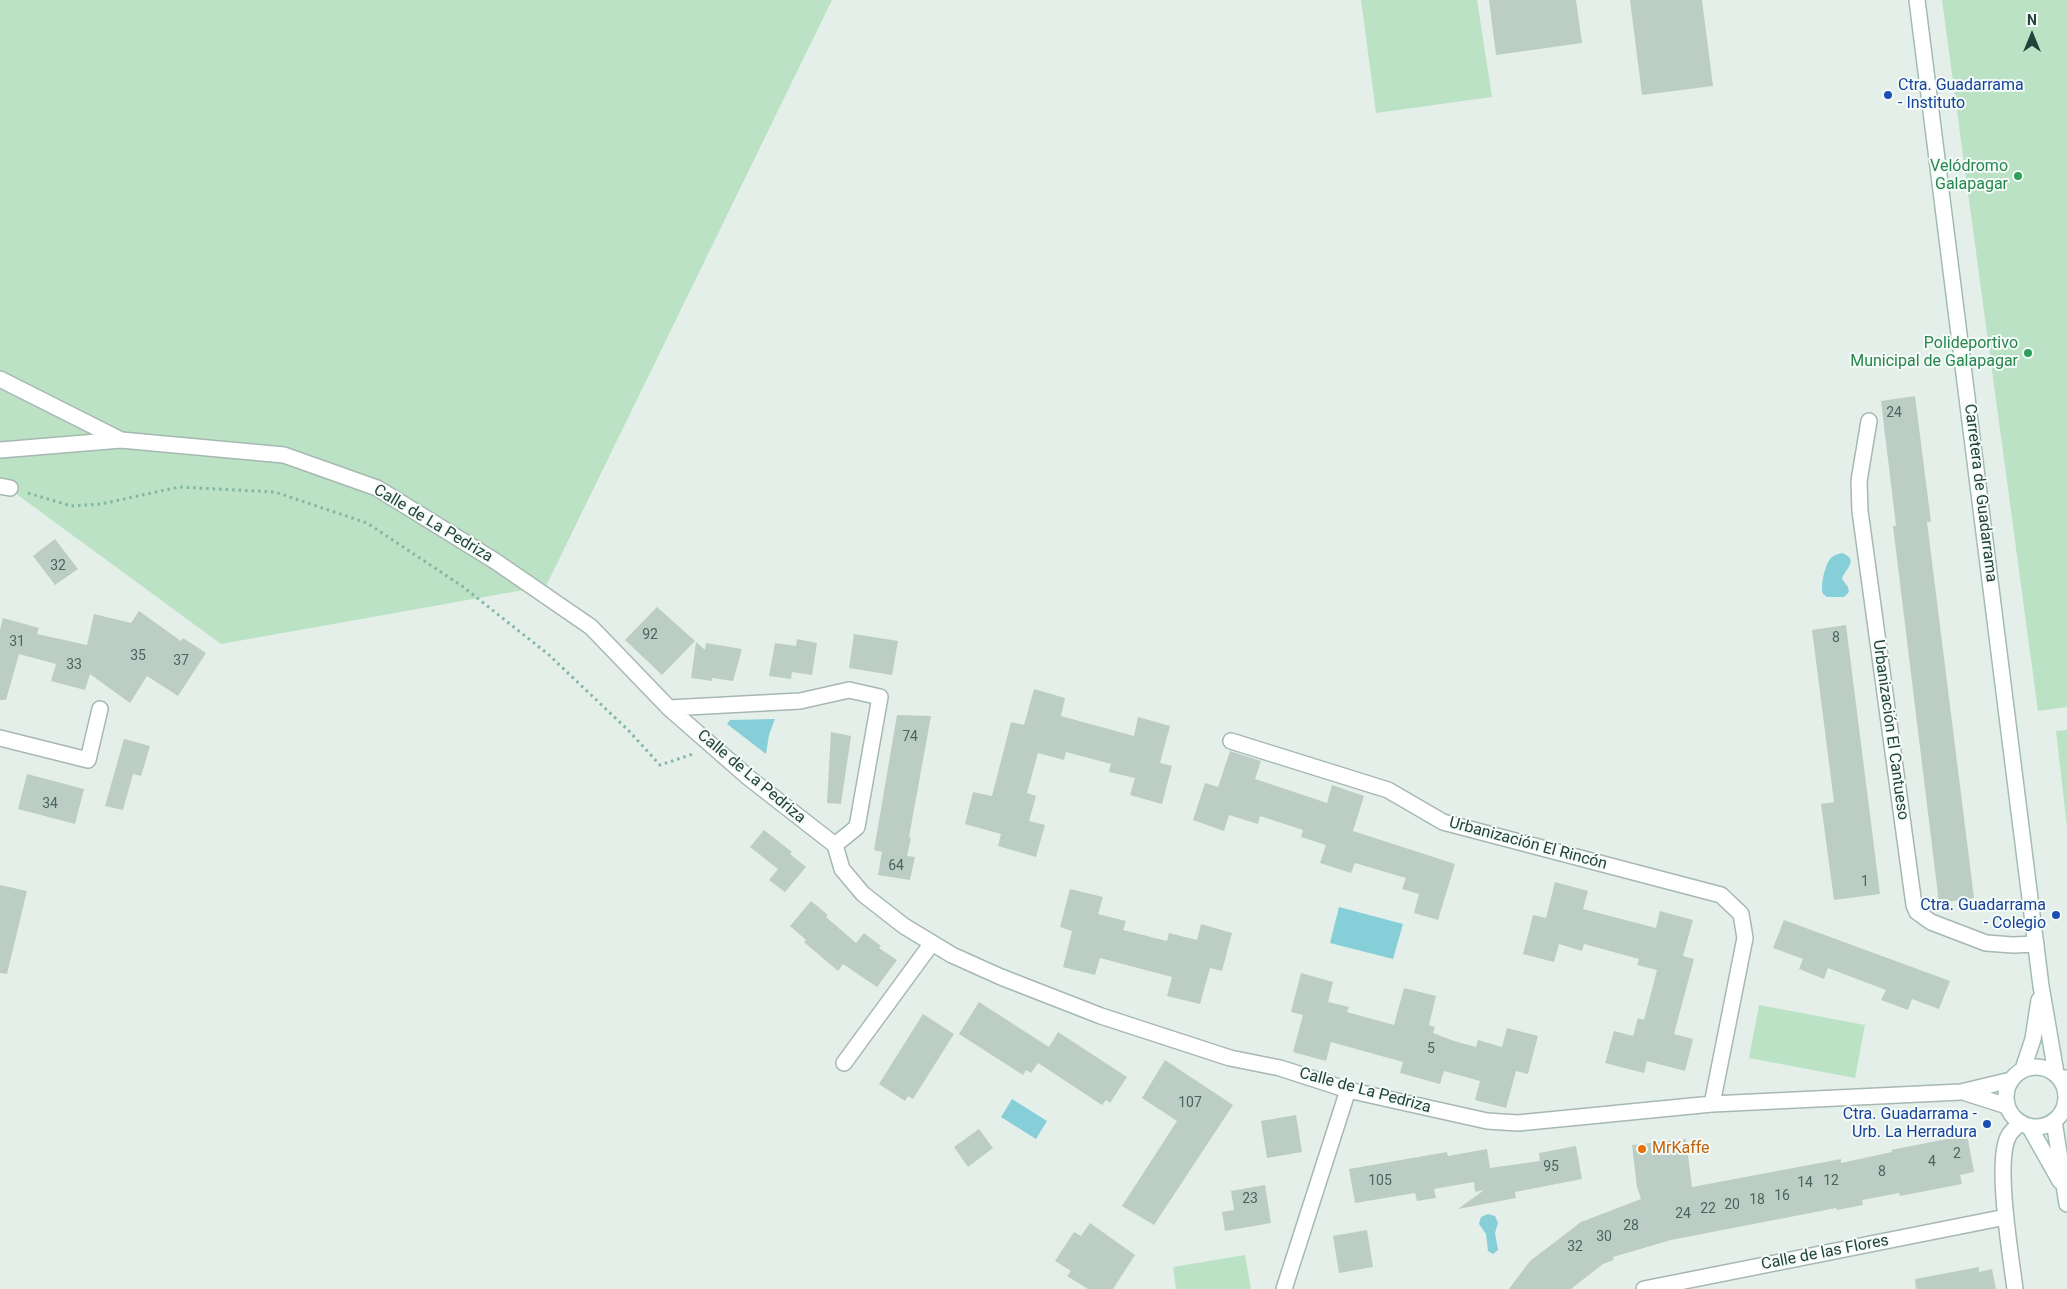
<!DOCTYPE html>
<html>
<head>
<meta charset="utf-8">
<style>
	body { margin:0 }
	#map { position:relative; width:2067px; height:1289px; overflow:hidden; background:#e4efea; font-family:Roboto,sans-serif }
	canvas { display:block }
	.north { position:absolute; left:2007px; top:10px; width:50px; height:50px; -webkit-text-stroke:4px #f5fbf8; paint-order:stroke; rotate:0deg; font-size:14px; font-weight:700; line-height:20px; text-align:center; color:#214339 }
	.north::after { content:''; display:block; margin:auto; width:18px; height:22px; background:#214339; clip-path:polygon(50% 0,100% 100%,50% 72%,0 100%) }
</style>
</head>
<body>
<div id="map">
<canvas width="2067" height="1289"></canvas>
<div class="north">N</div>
</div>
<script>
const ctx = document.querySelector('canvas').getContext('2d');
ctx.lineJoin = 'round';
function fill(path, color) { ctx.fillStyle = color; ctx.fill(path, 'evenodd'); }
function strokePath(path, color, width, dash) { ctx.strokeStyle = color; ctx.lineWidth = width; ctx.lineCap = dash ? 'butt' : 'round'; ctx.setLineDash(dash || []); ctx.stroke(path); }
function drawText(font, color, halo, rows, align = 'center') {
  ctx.font = font + ' Roboto,sans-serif'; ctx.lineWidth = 4; ctx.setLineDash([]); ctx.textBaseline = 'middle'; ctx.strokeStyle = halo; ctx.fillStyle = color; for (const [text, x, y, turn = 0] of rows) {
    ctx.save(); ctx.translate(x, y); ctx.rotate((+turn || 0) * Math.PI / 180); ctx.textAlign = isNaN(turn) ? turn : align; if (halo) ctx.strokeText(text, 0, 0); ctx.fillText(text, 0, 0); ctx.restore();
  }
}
fill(new Path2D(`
	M 0,0 L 832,0 L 546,586 L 221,644 L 0,482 Z
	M 1361,0 L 1477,0 L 1492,97 L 1376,113 Z
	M 1942,0 L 2067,0 L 2067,707 L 2038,711 Z
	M 2067,730 L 2067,827 L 2056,731 Z
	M 1759,1005 L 1865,1025 L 1855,1078 L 1749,1058 Z
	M 1245,1255 L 1251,1289 L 1176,1289 L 1173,1267 Z`), '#bbe2c4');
fill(new Path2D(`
	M 1842,553 C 1860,560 1845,569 1842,579 L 1848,587 L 1849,592 L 1844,597 L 1827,597 L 1823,594 C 1820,586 1825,564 1831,558 C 1834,555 1838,554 1842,553 Z
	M 775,719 L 769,735 L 766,754 L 727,724 L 730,720 Z
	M 1339,907 L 1403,924 L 1393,959 L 1330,943 Z
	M 1012,1099 L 1047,1121 L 1036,1139 L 1001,1117 Z
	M 1488,1214 L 1495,1216 L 1498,1223 L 1495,1233 L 1498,1250 L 1493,1254 L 1488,1251 L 1486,1234 L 1479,1224 L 1481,1217 Z`), '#86cfd9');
fill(new Path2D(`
	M 1489,0 L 1576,0 L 1582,43 L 1496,55 Z
	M 1630,0 L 1702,0 L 1713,86 L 1642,95 Z
	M 1915,396 L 1931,522 L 1927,522 L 1974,898 L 1939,903 L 1893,526 L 1896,526 L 1881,401 Z
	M 55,539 L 78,569 L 55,585 L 33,556 Z
	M 657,607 L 695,641 L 662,675 L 625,640 Z
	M 139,611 L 181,641 L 183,638 L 206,653 L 178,696 L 147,676 L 130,703 L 90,674 L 85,690 L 51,681 L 56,664 L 19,654 L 6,700 L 0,700 L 0,630 L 3,618 L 39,628 L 37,634 L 87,645 L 94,614 L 131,623 Z
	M 1846,625 L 1880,894 L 1834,900 L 1821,804 L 1834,802 L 1812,630 Z
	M 854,634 L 898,641 L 892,675 L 849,668 Z
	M 797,639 L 817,643 L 812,675 L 792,672 L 791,679 L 769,676 L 775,643 L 796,646 Z
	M 696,642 L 705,650 L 706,643 L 742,649 L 733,681 L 712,678 L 712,681 L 691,678 Z
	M 1034,689 L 1065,698 L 1061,716 L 1134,736 L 1138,717 L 1170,726 L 1160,763 L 1172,766 L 1162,804 L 1130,795 L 1135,778 L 1109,772 L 1111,764 L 1066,752 L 1064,760 L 1038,753 L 1027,793 L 1036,796 L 1029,821 L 1045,825 L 1036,857 L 998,846 L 1001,834 L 965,824 L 973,792 L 992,796 L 1011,722 L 1024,725 Z
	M 897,715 L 931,716 L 909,837 L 911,838 L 907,856 L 915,857 L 910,880 L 878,875 L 882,852 L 874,850 Z
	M 831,732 L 851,736 L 841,804 L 827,803 Z
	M 124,739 L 150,746 L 141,776 L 133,774 L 123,810 L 105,806 Z
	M 1230,751 L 1261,761 L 1255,779 L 1327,803 L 1332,785 L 1364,796 L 1353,831 L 1455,864 L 1438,920 L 1414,913 L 1419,894 L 1402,889 L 1406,878 L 1355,863 L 1351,873 L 1320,863 L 1326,845 L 1301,837 L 1303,830 L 1260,816 L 1258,824 L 1229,815 L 1224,831 L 1193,820 L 1205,783 L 1218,787 Z
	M 27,774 L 84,789 L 75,824 L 18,809 Z
	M 764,830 L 792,852 L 790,854 L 806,867 L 785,892 L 769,880 L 778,869 L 750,847 Z
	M 1555,882 L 1588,891 L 1583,909 L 1656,928 L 1660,911 L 1693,920 L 1683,956 L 1694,959 L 1674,1034 L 1693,1039 L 1685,1071 L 1647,1061 L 1644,1073 L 1605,1063 L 1614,1031 L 1633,1036 L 1638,1018 L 1644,1020 L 1657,970 L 1637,965 L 1639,959 L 1584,944 L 1582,951 L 1559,944 L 1554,962 L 1523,954 L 1533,915 L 1546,918 Z
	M 0,885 L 27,891 L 7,974 L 0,973 Z
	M 1070,889 L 1103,897 L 1098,914 L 1126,921 L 1123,930 L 1167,941 L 1169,933 L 1197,940 L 1201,924 L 1232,933 L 1222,971 L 1210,968 L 1200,1004 L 1167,996 L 1172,977 L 1100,958 L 1095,975 L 1063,967 L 1072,931 L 1060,927 Z
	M 811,901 L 828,915 L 826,917 L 856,943 L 864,933 L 881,946 L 879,948 L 897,960 L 877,987 L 843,964 L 838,971 L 804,942 L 806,940 L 790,926 Z
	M 1784,920 L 1950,981 L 1939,1009 L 1912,999 L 1908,1010 L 1881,1000 L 1886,990 L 1828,968 L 1824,979 L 1799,969 L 1803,959 L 1773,948 Z
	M 1301,973 L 1333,982 L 1328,1002 L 1349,1007 L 1347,1012 L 1394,1025 L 1404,988 L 1436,996 L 1429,1025 L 1435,1027 L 1433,1033 L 1454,1041 L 1476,1047 L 1478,1040 L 1502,1047 L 1507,1028 L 1538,1036 L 1528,1074 L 1516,1071 L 1506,1108 L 1475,1100 L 1480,1081 L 1444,1071 L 1440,1084 L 1400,1073 L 1403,1062 L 1331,1042 L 1326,1061 L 1293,1052 L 1303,1015 L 1291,1012 Z
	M 979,1002 L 1049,1047 L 1058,1032 L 1127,1077 L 1110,1103 L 1106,1100 L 1102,1105 L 1038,1063 L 1031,1073 L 1026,1070 L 1023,1075 L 959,1034 Z
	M 923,1014 L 954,1034 L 913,1099 L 908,1096 L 905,1101 L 879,1084 Z
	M 1165,1060 L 1233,1105 L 1154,1225 L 1122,1206 L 1177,1121 L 1142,1098 Z
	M 1296,1115 L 1302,1152 L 1267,1158 L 1261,1121 Z
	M 979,1129 L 993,1148 L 968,1167 L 954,1147 Z
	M 1967,1135 L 1974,1172 L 1960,1175 L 1962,1184 L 1900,1196 L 1899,1193 L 1862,1200 L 1863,1205 L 1837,1210 L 1836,1208 L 1671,1240 L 1613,1257 L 1614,1260 L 1603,1264 L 1571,1289 L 1509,1289 L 1530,1261 L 1581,1222 L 1641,1199 L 1637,1187 L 1632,1145 L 1686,1139 L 1692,1187 L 1841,1159 L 1841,1163 L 1892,1152 L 1891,1150 Z
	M 1576,1146 L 1582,1179 L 1515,1192 L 1516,1198 L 1458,1209 L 1484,1190 L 1475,1192 L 1474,1182 L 1434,1189 L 1436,1198 L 1417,1201 L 1415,1193 L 1355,1203 L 1349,1169 L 1447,1152 L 1448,1156 L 1487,1149 L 1490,1168 L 1540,1161 L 1539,1153 Z
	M 1265,1185 L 1271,1223 L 1225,1231 L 1222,1212 L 1234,1210 L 1231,1191 Z
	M 1090,1223 L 1135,1255 L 1113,1289 L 1088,1289 L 1067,1276 L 1071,1271 L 1055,1261 L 1074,1232 L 1081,1236 Z
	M 1367,1230 L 1373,1267 L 1339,1273 L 1333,1236 Z
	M 1979,1267 L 1979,1272 L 1992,1269 L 1996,1289 L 1916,1289 L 1915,1279 Z`), '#bccdc5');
const service = new Path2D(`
	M 2063,1111 L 2067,1110`);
const minor = new Path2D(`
	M 0,379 L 121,440
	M 1869,421 L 1859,481 L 1860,511 L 1914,905 L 1917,912 L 1931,922 L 1986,943 L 2013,945 L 2036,944
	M 0,450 L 121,440 L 284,455 L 377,488 L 495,561 L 591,627 L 669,708 L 749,778 L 835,845 L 842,869 L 863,894 L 904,926 L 952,955 L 1001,977 L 1101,1016 L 1230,1058 L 1280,1068 L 1348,1090 L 1487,1121 L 1518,1123 L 1712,1104 L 1961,1092 L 2011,1080
	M 0,486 L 10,488
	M 669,708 L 800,701 L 849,690 L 880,697 L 857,827 L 835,845
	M 0,738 L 88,760 L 100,709
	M 1231,741 L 1388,790 L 1443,822 L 1721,895 L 1741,914 L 1745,938 L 1712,1104
	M 844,1063 L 932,943
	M 2060,1078 L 2067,1078
	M 1963,1092 L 2007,1106
	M 2066,1095 L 2067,1095
	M 1284,1289 L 1348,1090
	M 1644,1289 L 2006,1217
	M 2015,1289 C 2011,1257 1995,1164 2008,1137 C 2010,1132 2016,1127 2021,1123`);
const secondary = new Path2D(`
	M 1917,0 L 2041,986 L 2056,1073
	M2006 1097a30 30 0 1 1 60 0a30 30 0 1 1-60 0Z
	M 2023,1069 L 2033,1039 L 2039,1000
	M 2054,1121 L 2067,1204
	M 2029,1126 L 2060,1181`);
strokePath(service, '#a6b8b1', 12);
strokePath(minor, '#a6b8b1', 18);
strokePath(secondary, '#a1bcb2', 18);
strokePath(new Path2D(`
	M 28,493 L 71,506 L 101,504 L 179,487 L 275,492 L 367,523 L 462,586 L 548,654 L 629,731 L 660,765 L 693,754`), '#81b6a4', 3, [2.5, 4]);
strokePath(service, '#fff', 10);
strokePath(minor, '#fff', 15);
strokePath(secondary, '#fff', 15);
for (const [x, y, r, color] of [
	[1888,95,5,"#1a4fb4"],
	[2018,176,5,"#2e9e5b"],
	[2028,353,5,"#2e9e5b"],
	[2056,915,5,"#1a4fb4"],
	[1987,1124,5,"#1a4fb4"],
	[1642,1149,5,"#e8710a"]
]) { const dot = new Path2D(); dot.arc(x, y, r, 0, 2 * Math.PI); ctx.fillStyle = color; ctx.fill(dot); strokePath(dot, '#f5fbf8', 2); }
drawText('14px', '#48665c', null, [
	["24",1894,413],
	["32",58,566],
	["92",650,635],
	["8",1836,638],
	["31",17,642],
	["35",138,656],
	["37",181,661],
	["33",74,665],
	["74",910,737],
	["34",50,804],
	["64",896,866],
	["1",1865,882],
	["5",1431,1049],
	["107",1190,1103],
	["2",1957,1154],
	["4",1932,1162],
	["95",1551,1167],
	["8",1882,1172],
	["105",1380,1181],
	["12",1831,1181],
	["14",1805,1183],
	["16",1782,1196],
	["23",1250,1199],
	["18",1757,1200],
	["20",1732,1205],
	["22",1708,1209],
	["24",1683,1214],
	["28",1631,1226],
	["30",1604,1237],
	["32",1575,1247]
]);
drawText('16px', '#164399', '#f5fbf8', [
	["Ctra. Guadarrama",1898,86,"left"],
	["- Instituto",1898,104,"left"],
	["Ctra. Guadarrama",2046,906],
	["- Colegio",2046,924],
	["Ctra. Guadarrama -",1977,1115],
	["Urb. La Herradura",1977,1133]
], 'right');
drawText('16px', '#27864d', '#f5fbf8', [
	["Velódromo",2008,167],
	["Galapagar",2008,185],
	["Polideportivo",2018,344],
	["Municipal de Galapagar",2018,362]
], 'right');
drawText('16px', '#214339', '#f5fbf8', [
	["Carretera de Guadarrama",1980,493,83],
	["Calle de La Pedriza",433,524,31],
	["Urbanización El Cantueso",1890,730,82],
	["Calle de La Pedriza",751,777,40],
	["Urbanización El Rincón",1528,844,15],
	["Calle de La Pedriza",1365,1091,15],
	["Calle de las Flores",1825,1253,-11]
]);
drawText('16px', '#c56008', '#f5fbf8', [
	["MrKaffe",1652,1149]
], 'left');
</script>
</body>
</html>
